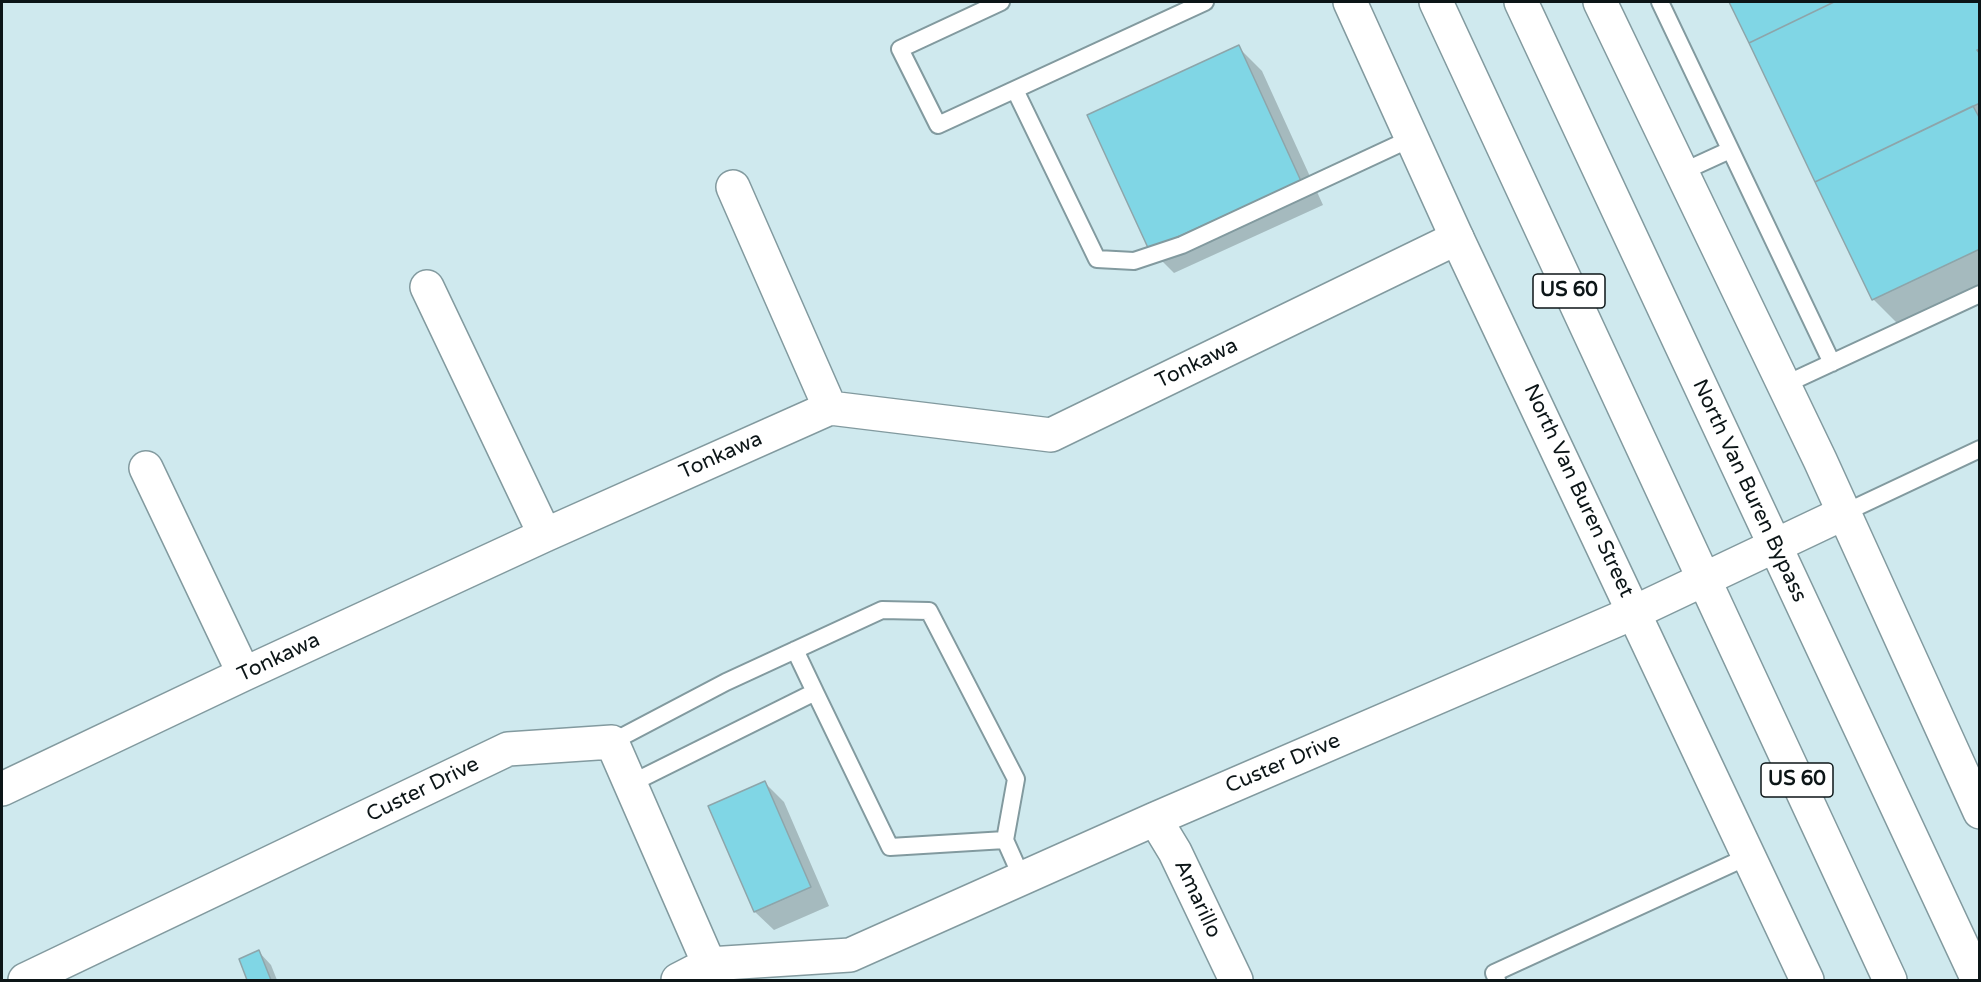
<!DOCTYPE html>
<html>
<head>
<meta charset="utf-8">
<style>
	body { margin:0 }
	#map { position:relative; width:1981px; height:982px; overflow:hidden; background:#cfe9ee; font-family:"Varela Round",sans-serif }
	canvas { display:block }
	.frame { position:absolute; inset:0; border:3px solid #0c1517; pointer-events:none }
</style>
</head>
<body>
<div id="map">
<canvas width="1981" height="982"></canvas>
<div class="frame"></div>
</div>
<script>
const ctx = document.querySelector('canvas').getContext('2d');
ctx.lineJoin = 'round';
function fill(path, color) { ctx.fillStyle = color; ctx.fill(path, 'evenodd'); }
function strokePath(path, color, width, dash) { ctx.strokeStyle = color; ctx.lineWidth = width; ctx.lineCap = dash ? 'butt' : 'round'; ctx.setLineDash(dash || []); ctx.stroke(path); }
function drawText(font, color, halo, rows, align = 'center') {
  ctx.font = font + ' "Varela Round",sans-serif'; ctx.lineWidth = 6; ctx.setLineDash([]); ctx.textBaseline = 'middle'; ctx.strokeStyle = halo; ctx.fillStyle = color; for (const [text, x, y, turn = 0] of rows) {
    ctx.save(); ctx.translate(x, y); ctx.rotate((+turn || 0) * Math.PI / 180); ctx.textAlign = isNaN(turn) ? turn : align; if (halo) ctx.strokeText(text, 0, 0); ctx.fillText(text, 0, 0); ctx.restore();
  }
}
fill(new Path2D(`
	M 1730,2 L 1980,2 L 1980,284 L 1897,323 L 1873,299 Z
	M 1238,47 L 1262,71 L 1323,205 L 1174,273 L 1150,249 Z
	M 765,783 L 784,802 L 829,906 L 774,930 L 755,912 L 710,807 Z
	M 259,952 L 271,965 L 277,980 L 249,980 L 241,960 Z`), '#0003');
const building = new Path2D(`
	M 1729,2 L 1834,2 L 1749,43 Z
	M 1834,2 L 1980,2 L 1980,49 L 1977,50 L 1980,54 L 1980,103 L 1815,182 L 1749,43 Z
	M 1239,45 L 1301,181 L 1149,250 L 1087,115 Z
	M 1973,106 L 1980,119 L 1980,249 L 1872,300 L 1815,182 Z
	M 765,781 L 811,887 L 754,912 L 708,806 Z
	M 259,950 L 271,980 L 247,980 L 239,959 Z`);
fill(building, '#80d6e5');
strokePath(building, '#8da5aa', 1.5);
const lane = new Path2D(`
	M 1001,2 L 900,49 L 938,125 L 1205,2
	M 1660,2 L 1832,363
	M 1015,90 L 1097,259 L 1134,261 L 1182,245 L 1412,138
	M 1682,172 L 1730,150
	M 1784,385 L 1980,294
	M 1844,513 L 1980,449
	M 795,650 L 815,692
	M 612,742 L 726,682 L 882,610 L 929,611 L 1016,779 L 1005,840 L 1022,878
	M 630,784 L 815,692 L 890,847 L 1005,840
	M 1497,980 L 1494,973 L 1749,856`);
const street = new Path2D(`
	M 733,187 L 830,408
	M 427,287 L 545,535
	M 146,468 L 244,674
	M 2,789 L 244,674 L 545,535 L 830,408 L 1051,435 L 1457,238
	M 1155,819 L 1175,852 L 1236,980
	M 709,964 L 850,955 L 1155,819 L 1635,612 L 1844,513
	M 25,980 L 508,749 L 612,742 L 709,964 L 678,980`);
const secondary = new Path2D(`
	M 1350,2 L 1457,238 L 1807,980
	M 1600,2 L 1820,460 L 1980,812`);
const primary = new Path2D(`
	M 1436,2 L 1890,980
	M 1521,2 L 1978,980`);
strokePath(lane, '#829a9f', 20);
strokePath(street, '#829a9f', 36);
strokePath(secondary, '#829a9f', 36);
strokePath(primary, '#829a9f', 36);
strokePath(lane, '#fff', 16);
strokePath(street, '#fff', 33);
strokePath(secondary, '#fff', 33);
strokePath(primary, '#fff', 33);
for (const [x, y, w] of [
	[1569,291,72],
	[1797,780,72]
]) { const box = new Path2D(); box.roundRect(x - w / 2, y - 17, w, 34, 4.5); ctx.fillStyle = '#fff'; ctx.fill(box); strokePath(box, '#0c1517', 1.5); }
drawText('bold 20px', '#0c1517', null, [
	["US 60",1569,291],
	["US 60",1797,780]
]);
drawText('21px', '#0c1517', '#fff', [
	["Tonkawa",1197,364,-26],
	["Tonkawa",721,456,-24],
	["North Van Buren Street",1578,491,65],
	["North Van Buren Bypass",1749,491,65],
	["Tonkawa",279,658,-25],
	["Custer Drive",1283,764,-23],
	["Custer Drive",423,790,-26],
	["Amarillo",1197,899,65]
]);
</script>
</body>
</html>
